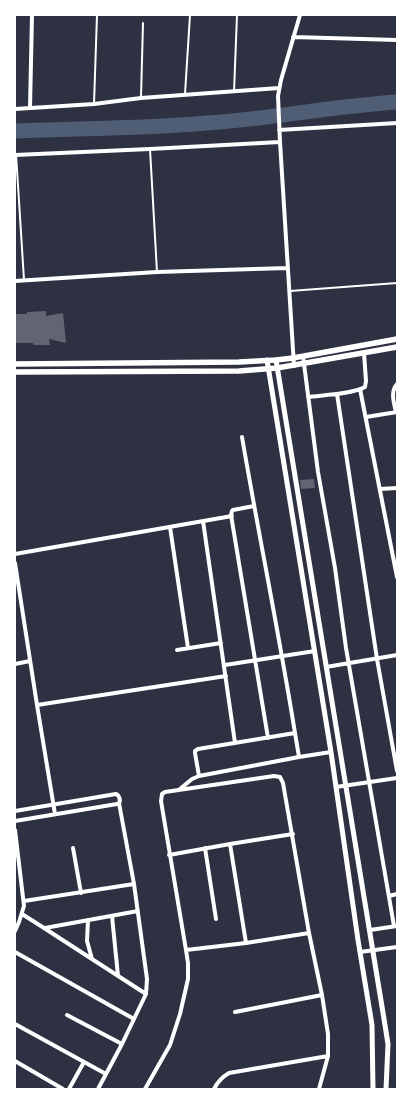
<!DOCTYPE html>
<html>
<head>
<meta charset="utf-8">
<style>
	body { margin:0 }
	#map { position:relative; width:412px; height:1104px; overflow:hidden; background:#2d3142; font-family:Raleway,sans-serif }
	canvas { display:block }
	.frame { position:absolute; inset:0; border:16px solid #fff; pointer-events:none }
</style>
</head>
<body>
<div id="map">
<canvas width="412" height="1104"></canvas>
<div class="frame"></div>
</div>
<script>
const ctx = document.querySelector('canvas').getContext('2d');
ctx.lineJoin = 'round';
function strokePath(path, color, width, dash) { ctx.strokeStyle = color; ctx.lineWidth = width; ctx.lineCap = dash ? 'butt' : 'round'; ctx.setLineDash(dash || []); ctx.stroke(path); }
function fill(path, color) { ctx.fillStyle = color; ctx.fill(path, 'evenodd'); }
strokePath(new Path2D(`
	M 15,131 C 35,130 55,130 76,129 C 119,128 163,127 207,123 C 270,119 333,106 397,102`), '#4f5d75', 15);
fill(new Path2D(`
	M 46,311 L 46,316 L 63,313 L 66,343 L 49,339 L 50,345 L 33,345 L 33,343 L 15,343 L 15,314 L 27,314 L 27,312 Z
	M 314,479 L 315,488 L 301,489 L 300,480 Z`), '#626471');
strokePath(new Path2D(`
	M 234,92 L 237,15
	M 185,94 L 190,15
	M 141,97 L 143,23
	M 94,104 L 97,15
	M 150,149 L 157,272
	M 16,154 L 24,280
	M 290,291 L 397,283`), '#fff', 2);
strokePath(new Path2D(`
	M 293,37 L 397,40
	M 30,108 L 32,15
	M 15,109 L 94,104 L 141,98 L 279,88
	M 279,130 L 397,123
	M 15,155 L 150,149 L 280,142
	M 15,281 L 157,272 L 287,268
	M 303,356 L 318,472 L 335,568 L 346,648 L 394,926
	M 294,366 L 280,142 L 278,96 L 281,80 L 300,15
	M 360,389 L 397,577
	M 337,394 L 377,659 L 397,771
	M 308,397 C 323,395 353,394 365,387 L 366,381 L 364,353
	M 396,412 C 394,403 390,392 397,384
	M 366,417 L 397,412
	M 380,489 L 397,488
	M 254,506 L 233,510 L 232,511 L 231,515 L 268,738
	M 203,521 L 235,743
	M 170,527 L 188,648
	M 15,554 L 232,516
	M 15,563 L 37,705 L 55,814
	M 177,650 L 221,643
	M 15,664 L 30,661
	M 225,665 L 315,651
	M 326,667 L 397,655
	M 37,705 L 226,676
	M 295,733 L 299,757
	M 199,776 L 195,753 L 195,751 L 198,749 L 295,733 C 279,634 259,536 242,437
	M 336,787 L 397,778
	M 180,789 L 192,779 L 199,776 L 299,757 L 331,752
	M 119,803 L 134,884 L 147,979 L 146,994
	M 15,811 L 116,794 C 119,795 121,800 119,803 L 117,804 L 15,821
	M 15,830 L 24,906 L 19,922 L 15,931
	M 230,844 L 246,943
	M 73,848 L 81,893
	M 205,848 L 216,919
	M 169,855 L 230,844 L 293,834
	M 389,896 L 397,894
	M 24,901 L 134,884
	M 22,914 L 44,928 L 146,994 L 122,1044 L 98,1089
	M 112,916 L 118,976
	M 88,920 L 87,941 L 92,959
	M 45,928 L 138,911
	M 370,930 L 397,926
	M 186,950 L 246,943 L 309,933
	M 15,952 L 134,1019
	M 360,952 L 397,947
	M 235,1012 L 322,995
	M 67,1015 L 122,1044
	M 15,1024 L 106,1074
	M 15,1061 L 63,1089
	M 69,1089 L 84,1062
	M 145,1089 L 170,1045 L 180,1014 L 188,979 L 188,963 L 186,950 L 161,801 L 162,794 L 165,792 L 274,776 L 280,777 L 283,783 L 309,933 L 322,995 L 328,1034 L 328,1056 L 319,1089
	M 214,1089 C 218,1081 222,1077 229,1073 L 328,1056`), '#fff', 4);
strokePath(new Path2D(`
	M 267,360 L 331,752 L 358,940 L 372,1025 L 373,1089
	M 276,360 L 385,1025 L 388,1044 L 386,1089`), '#fff', 5);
strokePath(new Path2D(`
	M 15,364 L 239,362 L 276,360 L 293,358 L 397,339
	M 15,372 L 239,371 L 277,368 L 397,347`), '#fff', 5.5);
</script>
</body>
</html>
